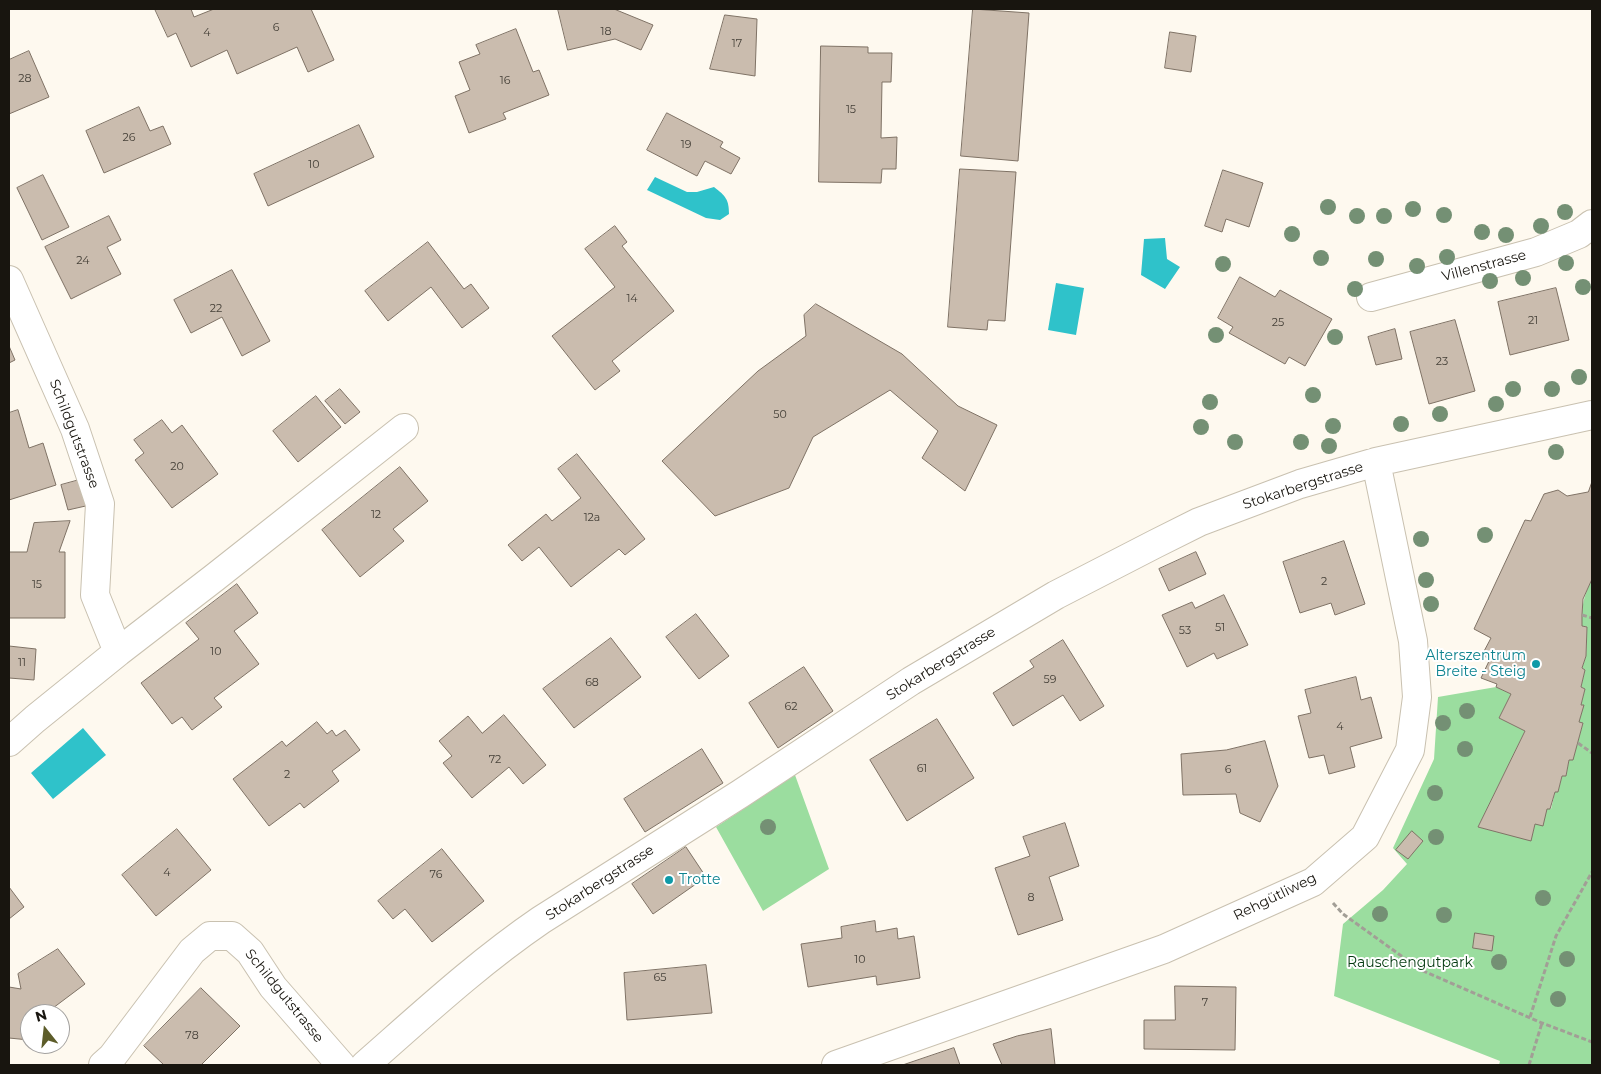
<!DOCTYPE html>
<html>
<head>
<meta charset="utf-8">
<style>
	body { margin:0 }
	#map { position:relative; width:1601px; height:1074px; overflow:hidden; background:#fef9ef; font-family:Montserrat,sans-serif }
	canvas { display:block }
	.frame { position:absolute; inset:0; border:10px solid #18150f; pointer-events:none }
	.north { position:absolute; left:20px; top:1004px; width:50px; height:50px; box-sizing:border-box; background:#fff; border:1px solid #a3a19f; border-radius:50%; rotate:344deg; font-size:14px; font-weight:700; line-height:20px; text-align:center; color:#18150f }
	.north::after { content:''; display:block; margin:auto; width:18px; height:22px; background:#5d5d2a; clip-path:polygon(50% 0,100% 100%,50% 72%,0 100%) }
</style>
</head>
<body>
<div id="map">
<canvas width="1601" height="1074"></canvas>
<div class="frame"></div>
<div class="north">N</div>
</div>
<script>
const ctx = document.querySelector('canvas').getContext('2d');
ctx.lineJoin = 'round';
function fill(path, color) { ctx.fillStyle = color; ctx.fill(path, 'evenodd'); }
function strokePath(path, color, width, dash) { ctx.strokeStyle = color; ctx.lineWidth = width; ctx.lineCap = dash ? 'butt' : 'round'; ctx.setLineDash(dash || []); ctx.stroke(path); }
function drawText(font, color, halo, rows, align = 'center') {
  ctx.font = font + ' Montserrat,sans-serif'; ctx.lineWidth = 4; ctx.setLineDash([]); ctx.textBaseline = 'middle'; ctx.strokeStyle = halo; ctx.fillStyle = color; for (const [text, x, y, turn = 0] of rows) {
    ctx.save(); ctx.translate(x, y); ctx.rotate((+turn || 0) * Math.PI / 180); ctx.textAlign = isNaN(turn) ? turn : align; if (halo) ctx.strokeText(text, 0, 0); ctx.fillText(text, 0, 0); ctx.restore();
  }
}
fill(new Path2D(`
	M 1592,579 L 1592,1065 L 1499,1065 L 1500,1061 L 1334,996 L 1343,924 L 1383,890 L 1407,864 L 1393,848 L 1434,759 L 1438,697 L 1496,687 L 1511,694 L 1499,718 L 1525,731 L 1478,827 L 1531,840 L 1535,824 L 1547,809 L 1551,809 L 1555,792 L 1558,792 L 1562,776 L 1566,776 L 1569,760 L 1573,759 L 1583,723 L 1579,722 L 1583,705 L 1581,705 L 1585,689 L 1581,687 L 1585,670 L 1582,668 L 1586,656 L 1587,627 L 1582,626 C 1582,604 1583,598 1592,579 Z
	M 795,775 L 829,869 L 763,911 L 716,827 Z`), '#9bdd9f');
fill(new Path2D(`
	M 655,177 L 687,192 L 697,192 L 714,187 C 726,196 729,200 729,214 L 720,220 L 706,218 L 647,190 Z
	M 1165,238 L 1167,259 L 1180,267 L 1165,289 L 1141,275 L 1144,239 Z
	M 1056,283 L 1084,288 L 1076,335 L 1048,330 Z
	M 83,728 L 106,755 L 53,799 L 31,773 Z`), '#2fc2ca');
const building = new Path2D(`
	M 155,9 L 191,9 L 194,17 L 214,9 L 311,9 L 334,60 L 308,72 L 297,47 L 237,74 L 227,50 L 191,67 L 176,33 L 168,37 Z
	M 558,9 L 614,9 L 653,25 L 641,50 L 615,39 L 568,50 Z
	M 973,9 L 1029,13 L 1018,161 L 961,156 Z
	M 725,15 L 757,19 L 755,76 L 710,69 Z
	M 516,29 L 533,72 L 539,70 L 549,95 L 503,113 L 506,119 L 469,133 L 455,96 L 470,90 L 459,62 L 480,54 L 476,45 Z
	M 1170,32 L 1196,36 L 1191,72 L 1165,68 Z
	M 821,46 L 868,47 L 868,53 L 892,53 L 891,82 L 882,82 L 881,138 L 897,137 L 896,169 L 882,169 L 881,183 L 819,182 Z
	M 29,51 L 49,97 L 9,114 L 9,60 Z
	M 139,107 L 150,131 L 163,126 L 171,144 L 104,173 L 86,131 Z
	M 667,113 L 723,142 L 720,147 L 740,158 L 731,174 L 705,161 L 697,176 L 647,150 Z
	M 359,125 L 374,157 L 268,206 L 254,174 Z
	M 960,169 L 1016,172 L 1005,321 L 988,320 L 987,330 L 948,327 Z
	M 1223,170 L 1263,183 L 1249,227 L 1226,219 L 1222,232 L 1205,226 Z
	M 43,175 L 69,227 L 42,240 L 17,188 Z
	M 109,216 L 121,240 L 107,247 L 121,274 L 71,299 L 45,247 Z
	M 615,226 L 627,242 L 622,246 L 674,311 L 612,361 L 620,371 L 595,390 L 552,336 L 615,287 L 585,249 Z
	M 428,242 L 464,289 L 471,284 L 489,308 L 462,328 L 431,287 L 388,321 L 365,291 Z
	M 232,270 L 270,341 L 242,356 L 222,317 L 191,333 L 174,300 Z
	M 1240,277 L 1275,297 L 1280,290 L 1332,319 L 1305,366 L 1289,357 L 1285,364 L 1229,333 L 1233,327 L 1218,318 Z
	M 1556,288 L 1569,340 L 1510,355 L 1498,302 Z
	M 816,304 L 902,354 L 958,406 L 997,425 L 965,491 L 922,458 L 938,431 L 890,390 L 813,437 L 789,488 L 715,516 L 662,461 L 758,371 L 806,336 L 804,315 Z
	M 1455,320 L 1475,391 L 1429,404 L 1410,332 Z
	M 1395,329 L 1402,359 L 1376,365 L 1368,337 Z
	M 9,346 L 15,360 L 9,363 Z
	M 340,389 L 360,412 L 345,424 L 325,401 Z
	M 316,396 L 341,427 L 298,462 L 273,431 Z
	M 18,410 L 29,448 L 43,443 L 56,485 L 9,500 L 9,413 Z
	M 162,420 L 172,433 L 182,425 L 218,474 L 172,508 L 135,460 L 144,453 L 134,440 Z
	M 577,454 L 645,539 L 625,555 L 619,549 L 571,587 L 539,547 L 522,561 L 508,545 L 546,514 L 552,521 L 581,498 L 558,469 Z
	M 400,467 L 428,501 L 393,529 L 404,541 L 360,577 L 322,530 Z
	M 83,479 L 90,505 L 68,510 L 61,485 Z
	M 1592,482 L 1592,579 L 1583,599 L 1582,615 L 1582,626 L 1587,627 L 1586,656 L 1582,668 L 1585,670 L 1581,687 L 1585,689 L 1581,705 L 1584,705 L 1579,722 L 1583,723 L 1573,760 L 1569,760 L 1566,776 L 1562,776 L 1558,792 L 1555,792 L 1550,809 L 1547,809 L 1543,826 L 1535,824 L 1531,841 L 1478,827 L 1525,731 L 1499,718 L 1511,694 L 1496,687 L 1497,684 L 1481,678 L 1490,659 L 1482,655 L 1491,638 L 1474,629 L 1525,520 L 1531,521 L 1544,494 L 1558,490 L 1567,496 L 1588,492 Z
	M 70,521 L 59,552 L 65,552 L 65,618 L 9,618 L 9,552 L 27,552 L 34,523 Z
	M 1344,541 L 1365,604 L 1335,615 L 1331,603 L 1300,613 L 1283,562 Z
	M 1196,552 L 1206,574 L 1169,591 L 1159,569 Z
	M 237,584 L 258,613 L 234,631 L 259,664 L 214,698 L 222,707 L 192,730 L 182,717 L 172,724 L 141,683 L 199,639 L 186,623 Z
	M 1224,595 L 1248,645 L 1217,659 L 1214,653 L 1187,667 L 1162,615 L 1192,602 L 1195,608 Z
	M 696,614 L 729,656 L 699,679 L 666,637 Z
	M 611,638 L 641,677 L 574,728 L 543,689 Z
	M 1063,640 L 1104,706 L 1080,721 L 1063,695 L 1013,726 L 993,693 L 1034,667 L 1030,661 Z
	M 9,646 L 36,649 L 34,680 L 9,678 Z
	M 804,667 L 833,711 L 778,748 L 749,703 Z
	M 1356,677 L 1361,700 L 1371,697 L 1382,738 L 1350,747 L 1355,767 L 1329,774 L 1324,755 L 1309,758 L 1298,716 L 1311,713 L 1305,690 Z
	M 504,715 L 546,765 L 523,784 L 509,767 L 472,798 L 443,763 L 452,756 L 439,741 L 468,716 L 482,733 Z
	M 937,719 L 974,778 L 907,821 L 870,760 Z
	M 317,722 L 327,734 L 332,730 L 336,736 L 345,730 L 360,750 L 332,771 L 339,781 L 304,808 L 300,803 L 269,826 L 233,779 L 282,741 L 286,746 Z
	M 1265,741 L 1278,786 L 1260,822 L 1240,813 L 1236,794 L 1183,795 L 1181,754 L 1226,750 Z
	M 702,749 L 723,783 L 645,832 L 624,799 Z
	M 1065,823 L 1079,866 L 1049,877 L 1063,920 L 1018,935 L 995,868 L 1030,856 L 1023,837 Z
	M 177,829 L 211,870 L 156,916 L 122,875 Z
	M 1412,831 L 1423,841 L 1408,859 L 1396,850 Z
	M 686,847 L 706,877 L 653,914 L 632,884 Z
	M 442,849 L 484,901 L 432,942 L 405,909 L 393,919 L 378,901 Z
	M 9,887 L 24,907 L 9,919 Z
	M 875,921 L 876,932 L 897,928 L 898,939 L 914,936 L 920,978 L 877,985 L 876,976 L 808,987 L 801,944 L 842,938 L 841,927 Z
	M 1475,933 L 1494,936 L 1492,951 L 1473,948 Z
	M 58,949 L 85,984 L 45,1014 L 42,1014 L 37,1008 L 32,1014 L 30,1014 L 29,1040 L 9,1038 L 9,987 L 21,989 L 18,974 Z
	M 706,965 L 712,1013 L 627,1020 L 624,973 Z
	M 1175,986 L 1236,987 L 1235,1050 L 1144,1049 L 1144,1020 L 1175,1020 Z
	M 201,988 L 240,1026 L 201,1065 L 164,1065 L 144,1046 Z
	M 1051,1029 L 1055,1065 L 1002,1065 L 993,1044 L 1017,1036 Z
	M 954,1048 L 960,1065 L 903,1065 Z`);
fill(building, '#cabcae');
strokePath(building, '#7f7265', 1);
const street = new Path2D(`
	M 9,280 L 75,429 L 100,504 L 95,595 L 118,652 L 35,719 L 9,742
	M 1371,297 L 1536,252 L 1579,234 L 1592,224
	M 118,652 L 214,578 L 404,428
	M 103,1065 L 112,1057 L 192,951 L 210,936 L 232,936 L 250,952 L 273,987 L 341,1065
	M 365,1065 C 422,1015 478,963 541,920 L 740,794 L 911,681 L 1056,595 L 1155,544 L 1199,522 L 1300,484 L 1376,462 L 1592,415
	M 836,1065 L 1164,949 L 1313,882 L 1365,837 L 1410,750 L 1417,697 L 1413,641 L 1376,462`);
strokePath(street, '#c9c1b0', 30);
strokePath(new Path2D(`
	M 1582,615 L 1592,618
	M 1578,743 L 1592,753
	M 1333,903 L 1343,914 L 1421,970 L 1542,1023 L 1592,1042
	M 1530,1017 L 1556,936 L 1592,872
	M 1529,1065 L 1542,1023`), '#a29e96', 3, [5, 2.5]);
strokePath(street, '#fff', 28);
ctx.fillStyle = '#749074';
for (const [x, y] of [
	[1328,207],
	[1413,209],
	[1565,212],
	[1444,215],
	[1357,216],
	[1384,216],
	[1541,226],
	[1482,232],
	[1292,234],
	[1506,235],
	[1447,257],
	[1321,258],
	[1376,259],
	[1566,263],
	[1223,264],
	[1417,266],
	[1523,278],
	[1490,281],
	[1583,287],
	[1355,289],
	[1216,335],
	[1335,337],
	[1579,377],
	[1513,389],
	[1552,389],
	[1313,395],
	[1210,402],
	[1496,404],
	[1440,414],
	[1401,424],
	[1333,426],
	[1201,427],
	[1235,442],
	[1301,442],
	[1329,446],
	[1556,452],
	[1485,535],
	[1421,539],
	[1426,580],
	[1431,604],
	[1467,711],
	[1443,723],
	[1465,749],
	[1435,793],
	[768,827],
	[1436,837],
	[1543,898],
	[1380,914],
	[1444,915],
	[1567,959],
	[1499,962],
	[1558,999]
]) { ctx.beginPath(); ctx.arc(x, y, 8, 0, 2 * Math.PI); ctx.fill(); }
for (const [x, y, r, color] of [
	[1536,664,5,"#0f9aa8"],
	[669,880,5,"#0f9aa8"]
]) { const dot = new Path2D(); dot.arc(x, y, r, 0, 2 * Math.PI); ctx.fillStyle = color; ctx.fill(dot); strokePath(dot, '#fff', 2); }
drawText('11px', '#443f37', null, [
	["6",276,28],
	["18",606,32],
	["4",207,33],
	["17",737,44],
	["28",25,79],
	["16",505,81],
	["15",851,110],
	["26",129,138],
	["19",686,145],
	["10",314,165],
	["24",83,261],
	["14",632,299],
	["22",216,309],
	["21",1533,321],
	["25",1278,323],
	["23",1442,362],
	["50",780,415],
	["20",177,467],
	["12",376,515],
	["12a",592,518],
	["2",1324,582],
	["15",37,585],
	["51",1220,628],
	["53",1185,631],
	["10",216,652],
	["11",22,663],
	["59",1050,680],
	["68",592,683],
	["62",791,707],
	["4",1340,727],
	["72",495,760],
	["61",922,769],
	["6",1228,770],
	["2",287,775],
	["4",167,873],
	["76",436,875],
	["8",1031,898],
	["10",860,960],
	["65",660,978],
	["7",1205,1003],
	["78",192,1036]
]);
drawText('14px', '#18150f', '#fff', [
	["Villenstrasse",1484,266,-15],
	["Schildgutstrasse",74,434,69],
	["Stokarbergstrasse",1303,486,-18],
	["Stokarbergstrasse",941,664,-32],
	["Stokarbergstrasse",600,883,-33],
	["Rehgütliweg",1275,897,-26],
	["Schildgutstrasse",284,996,51]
]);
drawText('14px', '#0d838f', '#fff', [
	["Alterszentrum",1526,656],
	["Breite - Steig",1526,672],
	["Trotte",679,880,"left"]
], 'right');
drawText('14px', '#043a10', '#fff', [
	["Rauschengutpark",1410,963]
]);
</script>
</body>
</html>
